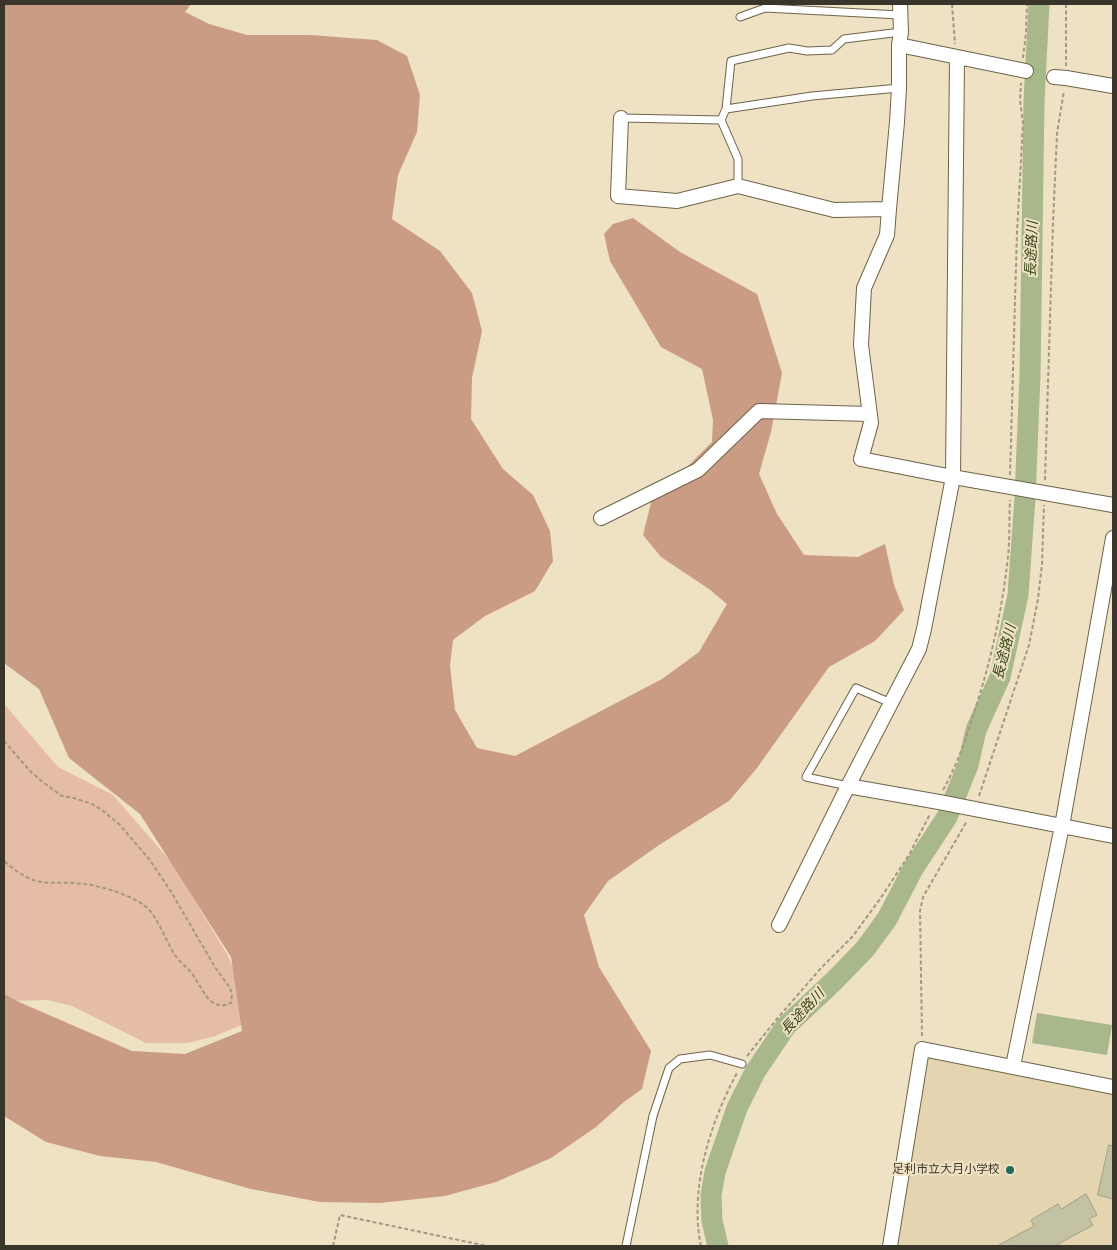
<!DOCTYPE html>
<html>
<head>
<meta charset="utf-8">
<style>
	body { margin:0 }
	#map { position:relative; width:1117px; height:1250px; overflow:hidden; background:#efe1c4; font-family:"PT Sans Narrow",sans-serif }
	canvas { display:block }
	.frame { position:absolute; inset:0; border:5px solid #3a352a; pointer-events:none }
</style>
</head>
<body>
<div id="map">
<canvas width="1117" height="1250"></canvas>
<div class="frame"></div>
</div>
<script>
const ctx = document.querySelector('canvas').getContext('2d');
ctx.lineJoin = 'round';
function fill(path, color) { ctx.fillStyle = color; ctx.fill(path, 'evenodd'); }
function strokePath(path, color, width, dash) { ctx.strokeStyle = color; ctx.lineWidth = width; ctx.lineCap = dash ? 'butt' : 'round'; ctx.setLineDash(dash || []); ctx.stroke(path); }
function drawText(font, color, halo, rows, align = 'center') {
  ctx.font = font + ' "PT Sans Narrow","Noto Sans JP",sans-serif'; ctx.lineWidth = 4; ctx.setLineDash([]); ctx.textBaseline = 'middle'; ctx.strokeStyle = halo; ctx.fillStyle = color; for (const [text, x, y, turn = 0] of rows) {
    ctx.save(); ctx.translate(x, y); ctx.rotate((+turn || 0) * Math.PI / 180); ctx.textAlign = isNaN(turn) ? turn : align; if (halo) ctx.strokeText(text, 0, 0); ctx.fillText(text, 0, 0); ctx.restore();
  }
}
fill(new Path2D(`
	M 928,1055 L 1113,1093 L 1113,1246 L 893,1246 Z`), '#e5d4b0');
fill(new Path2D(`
	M 4,704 L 58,767 L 113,795 L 173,864 L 227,954 L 246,998 L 246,1023 L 215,1036 L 188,1043 L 146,1043 L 72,1006 L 48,1000 L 11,1001 L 4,997 Z`), '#e5bda7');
fill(new Path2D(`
	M 4,4 L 191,4 L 185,12 L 209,24 L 247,35 L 310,35 L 377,40 L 407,56 L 420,95 L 417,132 L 398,175 L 392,219 L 440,251 L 472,293 L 482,331 L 472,378 L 471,419 L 503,469 L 533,495 L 550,531 L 553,561 L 535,591 L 485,616 L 453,640 L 450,666 L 455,710 L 477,748 L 515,756 L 662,679 L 699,652 L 727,604 L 709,589 L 661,557 L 643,535 L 653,495 L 686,468 L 712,442 L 713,420 L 702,369 L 661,347 L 610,261 L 604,234 L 613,224 L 633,218 L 680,252 L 757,294 L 782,373 L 771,432 L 759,474 L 777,514 L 804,555 L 858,557 L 885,544 L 894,585 L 904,610 L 875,641 L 829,667 L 757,768 L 729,801 L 659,845 L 608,881 L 584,915 L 599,967 L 651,1051 L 642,1089 L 624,1102 L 596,1127 L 551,1158 L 496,1182 L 445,1196 L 380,1203 L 320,1202 L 251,1189 L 156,1162 L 100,1156 L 46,1142 L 4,1116 L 4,994 L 19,1002 L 132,1051 L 185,1054 L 242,1031 L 231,957 L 140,814 L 69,758 L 39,689 L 4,663 Z`), '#c99c83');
fill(new Path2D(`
	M 1037,1013 L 1112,1025 L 1107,1055 L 1032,1043 Z`), '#a8b88b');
strokePath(new Path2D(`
	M 718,1246 L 712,1221 L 711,1195 L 715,1172 L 737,1108 L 755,1072 L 786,1026 L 834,981 L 865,949 L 887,919 L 913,869 L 947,817 L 968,765 L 976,730 L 1000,677 L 1018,595 L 1025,498 L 1030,376 L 1034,101 L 1039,4`), '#a8b88b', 21);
const building = new Path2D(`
	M 1109,1145 L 1113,1146 L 1113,1199 L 1098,1195 Z
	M 1086,1194 L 1097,1215 L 1089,1219 L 1093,1225 L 1055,1246 L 997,1246 L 1034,1226 L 1031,1220 L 1058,1204 L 1061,1209 Z`);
fill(building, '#c3c2a4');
strokePath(building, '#a3a184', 1);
const service = new Path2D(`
	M 740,17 L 765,8 L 900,15
	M 726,109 L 812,96 L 899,88
	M 621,118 L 721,120 L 726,109 L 731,61 L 789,48 L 807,51 L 832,50 L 844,39 L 901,32
	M 721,120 L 738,159 L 738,186
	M 848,786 L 806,777 L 856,688 L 891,703
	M 626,1246 L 653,1116 L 669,1068 L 680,1059 L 710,1055 L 742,1064`);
const minor = new Path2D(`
	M 900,4 L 901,32 L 899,45 L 899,88 L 897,122 L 889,209 L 887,235 L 864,288 L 861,345 L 871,423 L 861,459 L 953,477 L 1113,505
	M 899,45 L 1026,71
	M 1054,77 L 1066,78 L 1113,86
	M 621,118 L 618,196 L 677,201 L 738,186 L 834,210 L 889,209
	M 601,518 L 698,470 L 759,411 L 870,414
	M 848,786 L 939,802 L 1113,836
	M 779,925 L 848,786 L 919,649 L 924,629 L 953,477 L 957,57
	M 1013,1066 L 1062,826 L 1113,538
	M 890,1246 L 922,1049 L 1113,1087`);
strokePath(service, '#6e6349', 9);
strokePath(minor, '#6e6349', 16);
strokePath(new Path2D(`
	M 952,4 L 955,44
	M 1066,4 L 1066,66
	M 1023,58 L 1026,33 L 1027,4
	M 1010,475 L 1017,232 L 1023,123 L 1020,101 L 1021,83
	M 1045,480 L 1053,223 L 1057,133 L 1064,91
	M 4,741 L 31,772 L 44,783 L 62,796 L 74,798 L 92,804 L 102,810 L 119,824 L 149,859 L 170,890 L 215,967 L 230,988 L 232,994 L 231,1003 C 211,1012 204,992 195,978 C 190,969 181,964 175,955 C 166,942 161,925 151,912 C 137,895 96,884 74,883 C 61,882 48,884 36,881 C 23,877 14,869 4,861
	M 943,790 C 957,765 966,739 974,712 C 991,662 1002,610 1008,557 C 1010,538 1009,519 1010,500
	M 979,796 L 1029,645 L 1038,599 L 1042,564 L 1044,505
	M 922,1036 L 920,911 L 923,897 L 967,821
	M 747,1056 L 776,1020 L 821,968 L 853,936 L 880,899 L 909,855 L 930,814
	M 333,1246 L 340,1215 L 487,1246
	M 701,1246 C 689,1189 710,1123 737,1073`), '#a29882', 2, [4, 2.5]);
strokePath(service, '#fff', 7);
strokePath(minor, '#fff', 14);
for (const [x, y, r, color] of [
	[1010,1170,5,"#23695e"]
]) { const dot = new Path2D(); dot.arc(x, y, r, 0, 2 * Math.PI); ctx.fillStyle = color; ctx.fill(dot); strokePath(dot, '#efe1c4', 2); }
drawText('12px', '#3a352a', '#efe1c4', [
	["足利市立大月小学校",1000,1170]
], 'right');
drawText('italic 14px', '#364512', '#efe1c4', [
	["長途路川",1032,249,-88],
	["長途路川",1005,652,-76],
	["長途路川",803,1012,-47]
]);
</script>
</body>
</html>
